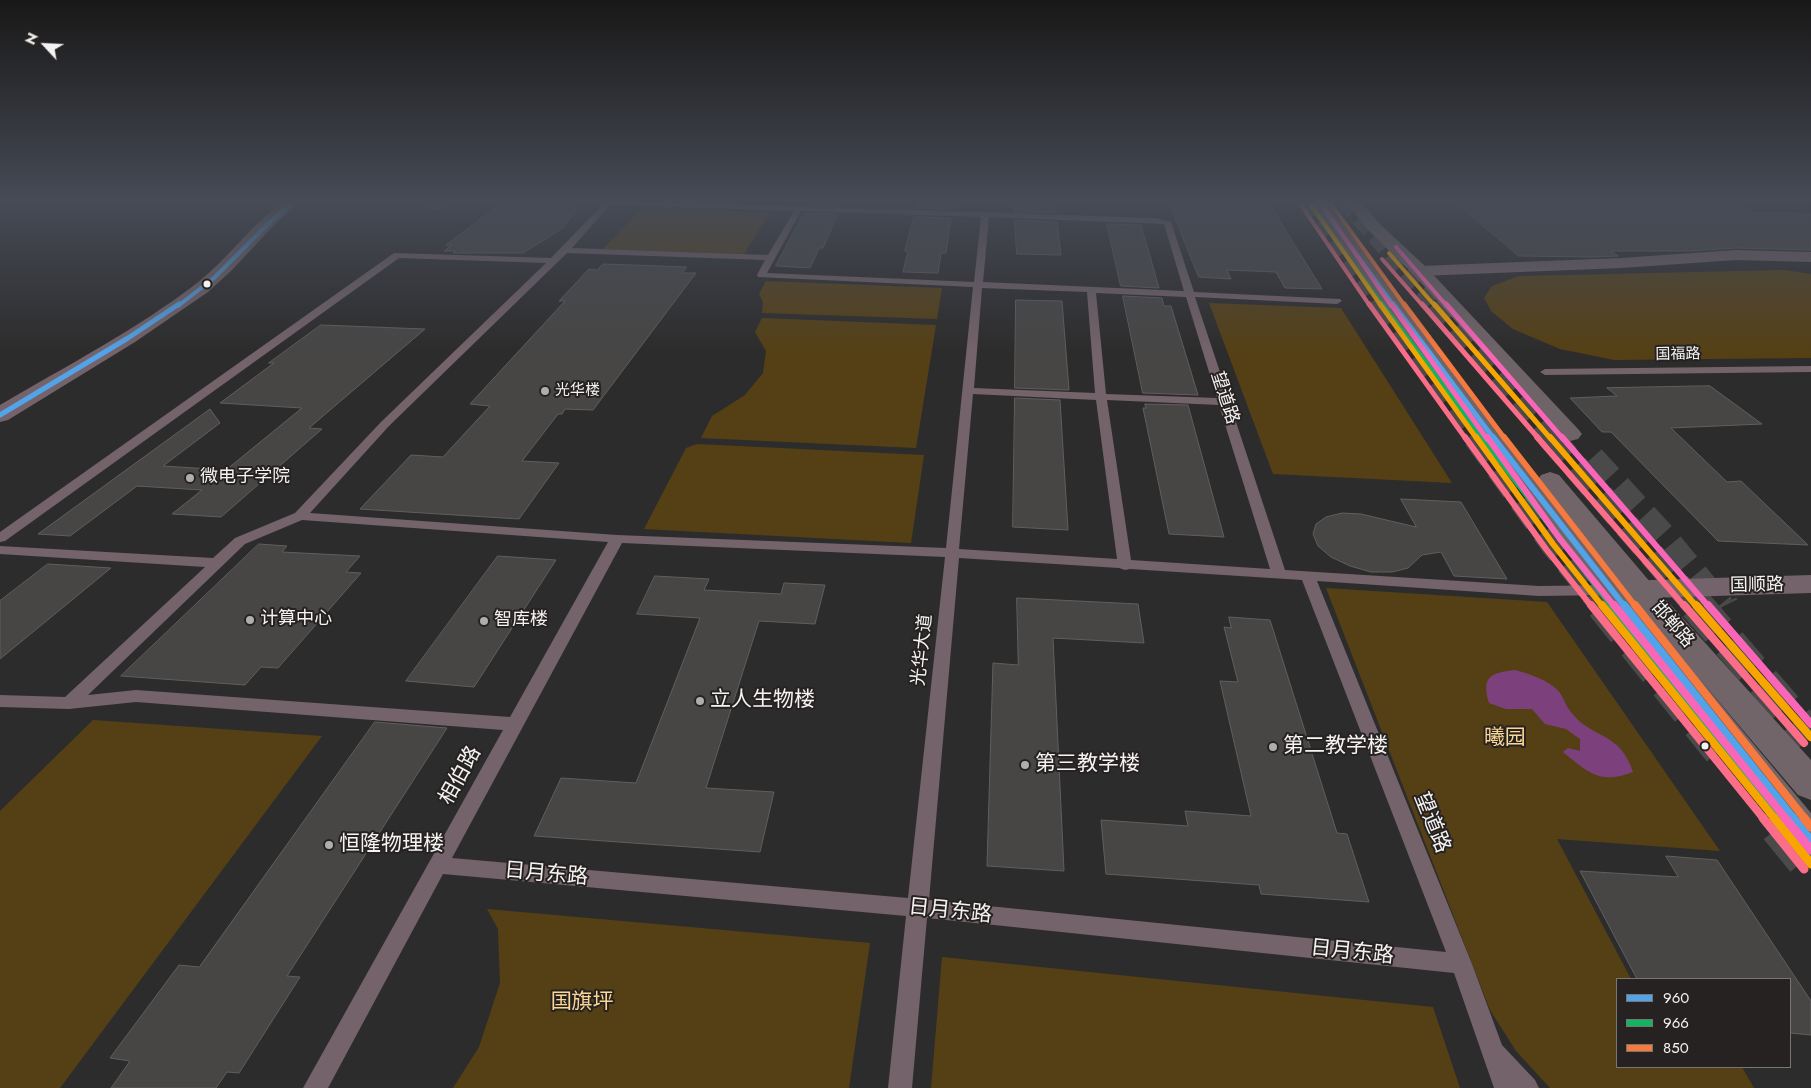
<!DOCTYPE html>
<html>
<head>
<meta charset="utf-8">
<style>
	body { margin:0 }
	#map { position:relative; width:1811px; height:1088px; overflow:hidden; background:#2d2c2c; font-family:Jost,sans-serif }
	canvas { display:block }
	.legend { position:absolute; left:1616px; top:978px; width:175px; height:90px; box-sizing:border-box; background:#252221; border:1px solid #787675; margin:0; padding:6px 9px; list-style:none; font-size:15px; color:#f5f3f2 }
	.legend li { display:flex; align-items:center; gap:10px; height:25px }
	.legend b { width:25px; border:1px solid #787675 }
	.north { position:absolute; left:20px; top:20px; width:50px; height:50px; -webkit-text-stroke:4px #252221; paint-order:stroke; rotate:295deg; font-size:14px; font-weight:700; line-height:20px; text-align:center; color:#f5f3f2 }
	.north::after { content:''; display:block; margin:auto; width:18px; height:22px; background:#f5f3f2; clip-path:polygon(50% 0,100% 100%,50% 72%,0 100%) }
</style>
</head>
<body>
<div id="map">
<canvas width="1811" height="1088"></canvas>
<ul class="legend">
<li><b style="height:6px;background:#53a3e8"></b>960</li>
<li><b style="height:6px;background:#13b361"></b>966</li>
<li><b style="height:6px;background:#f6793e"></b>850</li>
</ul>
<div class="north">N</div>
</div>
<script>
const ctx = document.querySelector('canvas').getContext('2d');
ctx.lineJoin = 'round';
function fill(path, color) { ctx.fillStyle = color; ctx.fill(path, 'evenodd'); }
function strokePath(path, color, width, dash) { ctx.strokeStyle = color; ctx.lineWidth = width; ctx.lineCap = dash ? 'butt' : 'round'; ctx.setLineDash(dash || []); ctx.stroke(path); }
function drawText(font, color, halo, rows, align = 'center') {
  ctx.font = font + ' Jost,"Noto Sans SC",sans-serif'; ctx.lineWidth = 4; ctx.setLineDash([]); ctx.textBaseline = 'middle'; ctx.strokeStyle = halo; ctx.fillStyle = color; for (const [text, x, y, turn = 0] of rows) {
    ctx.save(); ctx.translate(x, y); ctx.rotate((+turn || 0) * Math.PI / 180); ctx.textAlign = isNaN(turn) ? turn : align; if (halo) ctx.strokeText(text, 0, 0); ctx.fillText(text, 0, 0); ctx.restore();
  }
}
fill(new Path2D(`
	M 642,208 L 770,212 L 744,254 L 603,249 Z
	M 1784,270 L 1811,274 L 1811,358 L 1614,360 L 1560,349 L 1513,329 L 1491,311 L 1484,298 L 1492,286 L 1519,276 Z
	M 766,281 L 942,288 L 937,319 L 762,313 L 763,302 L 759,294 Z
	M 1209,303 L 1341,308 L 1452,483 L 1273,474 Z
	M 762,318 L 936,325 L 916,448 L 701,438 L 712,416 L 745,395 L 763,373 L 766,351 L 755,332 Z
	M 697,444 L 924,455 L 911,543 L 644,529 L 686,448 Z
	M 1326,588 L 1547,602 L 1720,851 L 1557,839 L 1631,979 L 1617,979 L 1617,1067 L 1742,1067 L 1754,1088 L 1550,1088 L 1516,1051 L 1490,1010 Z
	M 93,720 L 322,736 L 60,1088 L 0,1088 L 0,811 Z
	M 487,909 L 870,943 L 849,1088 L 453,1088 L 479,1047 L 500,983 L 498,929 Z
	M 942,957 L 1433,1007 L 1460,1088 L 931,1088 Z`), '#554015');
fill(new Path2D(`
	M 1515,670 C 1529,674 1542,678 1554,687 C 1563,693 1564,704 1571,712 C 1592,740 1619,730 1633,772 C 1599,785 1588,772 1563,752 L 1568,748 L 1580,751 L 1580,739 L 1566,729 L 1545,724 L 1532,709 L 1506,709 L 1489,703 C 1481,676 1491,673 1515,670 Z`), '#7c417d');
fill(new Path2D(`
	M 437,200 L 453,200 L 441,210 L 431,210 L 429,207 Z`), '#7c417d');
const building = new Path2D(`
	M 521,200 L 566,201 L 563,204 L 579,204 L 573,209 L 577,210 L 563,228 L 523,253 L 453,253 L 455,251 L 444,251 L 452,245 L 446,245 L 496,207 Z
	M 813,200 L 845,200 L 842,206 L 811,205 Z
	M 1014,200 L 1054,200 L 1056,213 L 1015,212 Z
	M 1168,200 L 1267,200 L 1322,289 L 1285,288 L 1276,272 L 1227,270 L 1231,279 L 1199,277 Z
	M 1453,200 L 1729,200 L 1755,213 L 1811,214 L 1811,250 L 1736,248 L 1689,251 L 1610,251 L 1618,256 L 1592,257 L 1519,256 Z
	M 918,202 L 954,203 L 953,209 L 916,208 Z
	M 804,213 L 838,214 L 823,248 L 819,248 L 810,268 L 776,266 Z
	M 914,217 L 951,218 L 946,253 L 941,253 L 938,273 L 903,272 L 908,251 L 905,251 Z
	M 1015,220 L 1057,222 L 1061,255 L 1017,254 Z
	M 1107,224 L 1141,225 L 1159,288 L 1121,286 Z
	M 603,264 L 687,267 L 682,273 L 696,273 L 593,410 L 565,409 L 562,414 L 558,414 L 522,461 L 559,463 L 519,519 L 360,509 L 411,455 L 443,457 L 490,406 L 470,404 L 565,301 L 559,301 L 589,269 L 597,270 Z
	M 1123,296 L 1162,298 L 1164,306 L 1171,306 L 1198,395 L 1143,393 Z
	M 1016,300 L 1062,301 L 1069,390 L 1015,388 Z
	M 321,325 L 425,329 L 309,428 L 322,429 L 221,517 L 172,514 L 202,490 L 137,486 L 70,536 L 38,534 L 210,409 L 220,423 L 163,466 L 226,470 L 302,408 L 220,403 L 274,363 L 269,363 Z
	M 1710,386 L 1762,424 L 1671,428 L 1727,482 L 1741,481 L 1808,545 L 1718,541 L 1611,432 L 1602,432 L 1570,398 L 1617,396 L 1607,388 Z
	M 1015,398 L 1060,400 L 1068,530 L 1013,527 Z
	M 1145,404 L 1188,405 L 1224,537 L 1169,534 L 1143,408 L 1146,408 Z
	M 1401,499 L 1461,502 L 1507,579 L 1454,576 L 1441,552 L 1422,555 L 1408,568 L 1392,572 L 1371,572 L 1350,566 L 1331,557 L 1318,546 L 1313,534 L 1316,524 L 1326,517 L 1342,513 L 1361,514 L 1416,527 Z
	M 259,544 L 287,546 L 282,552 L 360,556 L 346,572 L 361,573 L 278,668 L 261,667 L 245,685 L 121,676 Z
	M 498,556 L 556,560 L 474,687 L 406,681 Z
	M 48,564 L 111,568 L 0,659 L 0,601 Z
	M 655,576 L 709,579 L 704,590 L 781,594 L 784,583 L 825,585 L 815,624 L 759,621 L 706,788 L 774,792 L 760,852 L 534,836 L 561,778 L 636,783 L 700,618 L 637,614 Z
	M 1017,598 L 1138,604 L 1144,643 L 1053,638 L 1064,871 L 987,866 L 993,663 L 1018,665 Z
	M 1229,617 L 1270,620 L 1337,833 L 1347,834 L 1369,902 L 1261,894 L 1259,885 L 1106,874 L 1101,820 L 1188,826 L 1185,811 L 1251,816 L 1220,681 L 1238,682 L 1224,627 L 1231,628 Z
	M 375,722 L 447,728 L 287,976 L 300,977 L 239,1073 L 227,1072 L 216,1088 L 111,1088 L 130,1061 L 110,1058 L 179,965 L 199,967 Z
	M 1666,856 L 1717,860 L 1811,1001 L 1811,1035 L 1790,1033 L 1790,979 L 1637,979 L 1580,871 L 1678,877 Z`);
fill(building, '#474645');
strokePath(building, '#605f5f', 1);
strokePath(new Path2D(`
	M 1308,200 L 1381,306
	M 1343,200 L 1435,306`), '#4b4a4a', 16, [16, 8]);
strokePath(new Path2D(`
	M 1380,304 L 1477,439
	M 1434,304 L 1551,439`), '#4b4a4a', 21, [21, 11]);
strokePath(new Path2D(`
	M 1476,437 L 1553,544 L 1604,607
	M 1550,437 L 1697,607
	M 1592,458 L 1665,538 L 1722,607`), '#4b4a4a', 26, [26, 13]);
strokePath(new Path2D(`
	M 1603,605 L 1725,757
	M 1696,605 L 1811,737
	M 1721,605 L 1722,607`), '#4b4a4a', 34, [34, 17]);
strokePath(new Path2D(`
	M 1780,826 L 1811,864`), '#4b4a4a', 42, [42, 21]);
fill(new Path2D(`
	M 607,200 L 1156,218 L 1171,222 L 1194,292 L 1340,299 L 1342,301 L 1337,304 L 1195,297 L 1229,399 L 1232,402 L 1230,404 L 1285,570 L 1539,586 L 1613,585 L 1620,590 L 1613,595 L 1539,596 L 1317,581 L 1472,964 L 1502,1045 L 1535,1080 L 1539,1088 L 1494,1088 L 1454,973 L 927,918 L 912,1088 L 888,1088 L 906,916 L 443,874 L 328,1088 L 303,1088 L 503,730 L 136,702 L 69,709 L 0,707 L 0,695 L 65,697 L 205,567 L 0,554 L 0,546 L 213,558 L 235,538 L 295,513 L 381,422 L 546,263 L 399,258 L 5,541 L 0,542 L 0,532 L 394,253 L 551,258 ZM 610,205 L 794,211 L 768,255 L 572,248 ZM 801,211 L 981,217 L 974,282 L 767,273 ZM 989,217 L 1164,224 L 1184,291 L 983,282 ZM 567,253 L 765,260 L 757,275 L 758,277 L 973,287 L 946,548 L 617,535 L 310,513 L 389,426 ZM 982,288 L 1087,292 L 1095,393 L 974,388 ZM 1096,293 L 1186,297 L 1217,398 L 1106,394 ZM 973,394 L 1096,400 L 1117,559 L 959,549 ZM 1107,400 L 1219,405 L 1270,569 L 1131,560 ZM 302,520 L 608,542 L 510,717 L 136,690 L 88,695 L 245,544 ZM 622,543 L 945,557 L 908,898 L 452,858 ZM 959,558 L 1119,568 L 1125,570 L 1130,569 L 1302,580 L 1446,952 L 929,900 Z
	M 1811,366 L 1811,372 L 1545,375 L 1540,372 L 1545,369 Z`), '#74636a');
fill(new Path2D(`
	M 1736,250 L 1811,252 L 1811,262 L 1736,260 L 1621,268 L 1420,276 L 1414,275 L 1411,271 L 1414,267 L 1420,266 L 1621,258 Z`), '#74636a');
fill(new Path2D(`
	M 286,200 L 303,200 L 276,223 L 232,270 L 208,292 L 135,342 L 8,420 L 0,422 L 0,405 C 66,366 136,330 197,283 C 229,258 252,223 286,200 Z
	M 1811,575 L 1811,593 L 1619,599 L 1609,597 L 1604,590 L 1609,583 L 1619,581 Z`), '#74636a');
fill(new Path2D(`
	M 1310,200 L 1325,200 L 1396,297 L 1539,478 L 1541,475 L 1550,472 L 1559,475 L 1651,583 L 1811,760 L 1811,800 L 1798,795 L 1697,676 L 1811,813 L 1811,857 L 1797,853 C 1632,637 1464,423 1310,200 Z
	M 1344,200 L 1359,200 L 1380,224 L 1426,267 L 1429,271 L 1426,275 L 1414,275 L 1368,230 Z`), '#726569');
fill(new Path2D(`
	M 1420,266 L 1426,267 L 1578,429 L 1582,434 L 1578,439 L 1570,441 L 1562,439 L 1414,275 L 1411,271 L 1414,267 Z`), '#6e6468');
strokePath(new Path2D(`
	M 1317,200 L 1394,306
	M 178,306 L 214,278 L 271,221 L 296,200`), '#53a3e8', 4);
strokePath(new Path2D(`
	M 1393,304 L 1494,439
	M 0,415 L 128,338 L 179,304`), '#53a3e8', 5);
strokePath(new Path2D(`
	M 1493,437 L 1625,607`), '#53a3e8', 6);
strokePath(new Path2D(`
	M 1624,605 L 1794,819`), '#53a3e8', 8);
strokePath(new Path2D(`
	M 1793,818 L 1811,841`), '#53a3e8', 9);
strokePath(new Path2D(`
	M 1310,205 L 1383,306`), '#13b361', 4);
strokePath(new Path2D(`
	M 1382,304 L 1483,439`), '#13b361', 5);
strokePath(new Path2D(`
	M 1482,437 L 1613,607`), '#13b361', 6);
strokePath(new Path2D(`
	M 1612,605 L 1783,819`), '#13b361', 8);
strokePath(new Path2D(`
	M 1782,818 L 1804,846`), '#13b361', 9);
strokePath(new Path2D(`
	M 1328,200 L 1405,306`), '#f6793e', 4);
strokePath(new Path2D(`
	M 1404,304 L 1505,439`), '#f6793e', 5);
strokePath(new Path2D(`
	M 1504,437 L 1636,607`), '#f6793e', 6);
strokePath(new Path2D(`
	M 1635,605 L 1805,819`), '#f6793e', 8);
strokePath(new Path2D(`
	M 1804,818 L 1811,827`), '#f6793e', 9);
strokePath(new Path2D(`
	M 1308,200 L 1381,306
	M 1389,253 L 1435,306`), '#f7a600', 4);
strokePath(new Path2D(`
	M 1380,304 L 1477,439
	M 1434,304 L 1551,439`), '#f7a600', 5);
strokePath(new Path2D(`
	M 1476,437 L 1553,544 L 1603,607
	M 1550,437 L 1697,607`), '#f7a600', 6);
strokePath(new Path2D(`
	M 1602,605 L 1775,819
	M 1696,605 L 1811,737`), '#f7a600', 8);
strokePath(new Path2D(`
	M 1774,818 L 1811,864`), '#f7a600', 9);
strokePath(new Path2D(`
	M 1301,205 L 1370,306
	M 1382,259 L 1423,306`), '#fb6d88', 4);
strokePath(new Path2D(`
	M 1369,304 L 1466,439
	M 1422,304 L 1539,439`), '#fb6d88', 5);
strokePath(new Path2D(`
	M 1465,437 L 1546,549 L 1592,607
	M 1537,437 L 1685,607`), '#fb6d88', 6);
strokePath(new Path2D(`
	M 1591,605 L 1764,819
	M 1684,605 L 1804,743`), '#fb6d88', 8);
strokePath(new Path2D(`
	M 1763,818 L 1804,869`), '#fb6d88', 9);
strokePath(new Path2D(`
	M 1319,200 L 1391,306
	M 1396,247 L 1447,306`), '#fa66b7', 4);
strokePath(new Path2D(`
	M 1391,304 L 1487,439
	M 1446,304 L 1563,439`), '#fa66b7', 5);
strokePath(new Path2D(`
	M 1487,437 L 1560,539 L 1615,607
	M 1562,437 L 1709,607`), '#fa66b7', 6);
strokePath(new Path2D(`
	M 1614,605 L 1786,819
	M 1708,605 L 1811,724`), '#fa66b7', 8);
strokePath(new Path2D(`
	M 1785,818 L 1811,850`), '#fa66b7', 9);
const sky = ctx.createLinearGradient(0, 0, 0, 353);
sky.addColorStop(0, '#191818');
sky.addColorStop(0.57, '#464b56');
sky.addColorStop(1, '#464b5600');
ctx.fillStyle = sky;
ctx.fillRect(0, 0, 1811, 353);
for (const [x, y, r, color] of [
	[207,284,4.5,"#f5f3f2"],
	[545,391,5,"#afadad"],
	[190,478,5,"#afadad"],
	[250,620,5,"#afadad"],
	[484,621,5,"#afadad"],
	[700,701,5,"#afadad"],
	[1705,746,4.5,"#f5f3f2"],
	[1273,747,5,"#afadad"],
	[1025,765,5,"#afadad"],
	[329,845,5,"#afadad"]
]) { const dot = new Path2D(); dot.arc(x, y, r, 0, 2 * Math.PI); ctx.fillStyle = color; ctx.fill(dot); strokePath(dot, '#252221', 2); }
drawText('15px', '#f5f3f2', '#252221', [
	["国福路",1678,355,-1]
]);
drawText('15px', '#f5f3f2', '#252221', [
	["光华楼",555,391]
], 'left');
drawText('18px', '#f5f3f2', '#252221', [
	["望道路",1224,398,72],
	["国顺路",1757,586,-1],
	["邯郸路",1672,625,49],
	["光华大道",923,650,-84]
]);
drawText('18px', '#f5f3f2', '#252221', [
	["微电子学院",200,478],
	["计算中心",260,620],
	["智库楼",494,621]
], 'left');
drawText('21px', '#f5f3f2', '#252221', [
	["立人生物楼",710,701],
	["第二教学楼",1283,747],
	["第三教学楼",1035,765],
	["恒隆物理楼",339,845]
], 'left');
drawText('21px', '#fcd794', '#252221', [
	["曦园",1505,739],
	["国旗坪",582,1003]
]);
drawText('21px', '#f5f3f2', '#252221', [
	["相伯路",461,776,-61],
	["望道路",1431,823,68],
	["日月东路",546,875,5],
	["日月东路",950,912,6],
	["日月东路",1352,953,6]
]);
</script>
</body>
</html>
